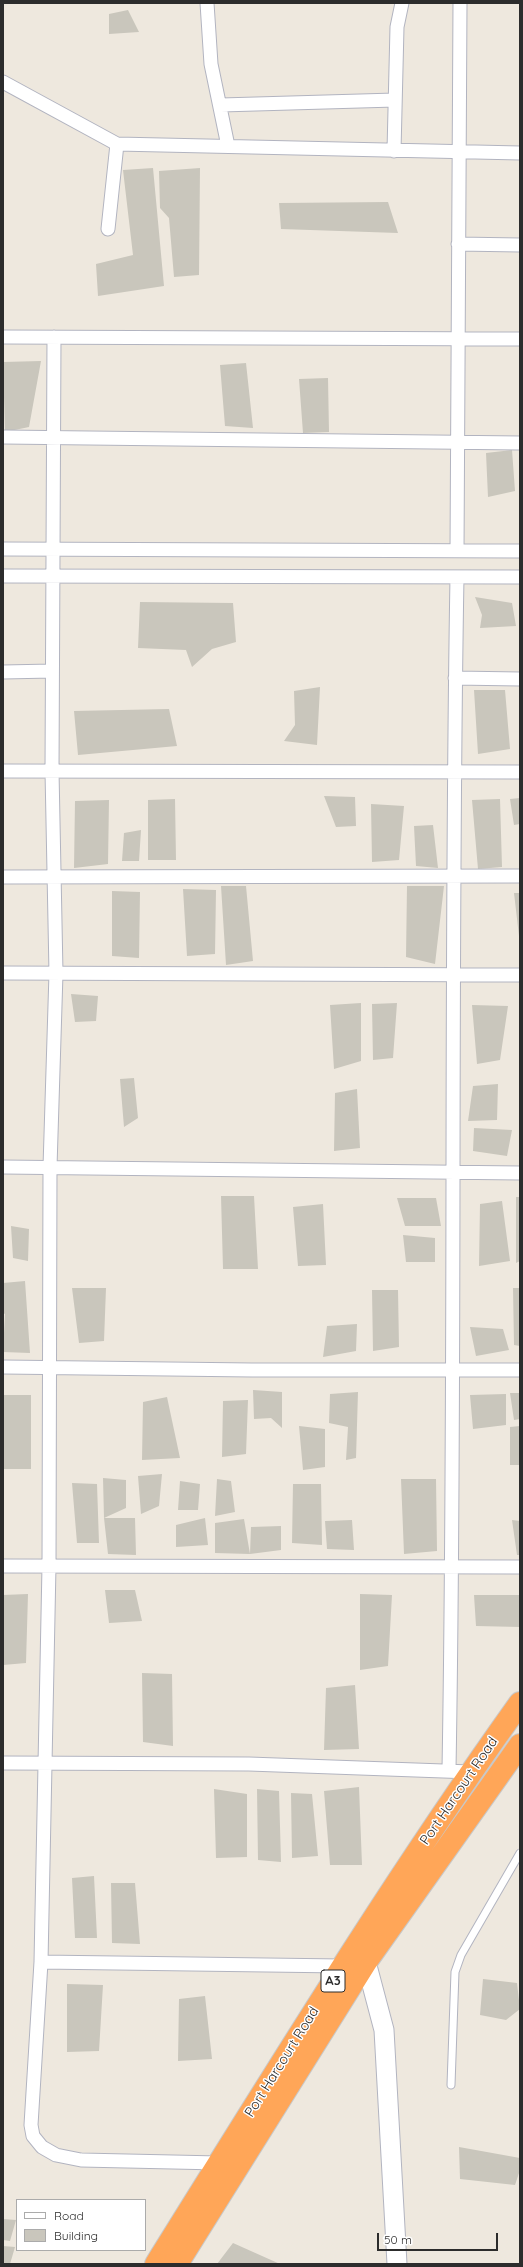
<!DOCTYPE html>
<html>
<head>
<meta charset="utf-8">
<style>
	body { margin:0 }
	#map { position:relative; width:523px; height:2267px; overflow:hidden; background:#eee8de; font-family:Quicksand,sans-serif }
	canvas { display:block }
	.frame { position:absolute; inset:0; border:4px solid #2c2c2c; pointer-events:none }
	.legend { position:absolute; left:16px; top:2199px; width:130px; height:52px; box-sizing:border-box; background:#fff; border:1px solid #ababab; margin:0; padding:5px 7px; list-style:none; font-size:12px; color:#2c2c2c }
	.legend li { display:flex; align-items:center; gap:8px; height:20px }
	.legend b { width:20px; border:1px solid #ababab }
	.scale { position:absolute; left:377px; top:2233px; width:121px; height:18px; box-sizing:border-box; border:2px solid #2c2c2c; border-top:0; padding-left:5px; font-size:12px; line-height:14px; white-space:nowrap; color:#2c2c2c; -webkit-text-stroke:3px #fff; paint-order:stroke }
</style>
</head>
<body>
<div id="map">
<canvas width="523" height="2267"></canvas>
<div class="frame"></div>
<ul class="legend">
<li><b style="height:5px;background:#fff"></b>Road</li>
<li><b style="height:11px;background:#c9c6bc"></b>Building</li>
</ul>
<div class="scale">50 m</div>
</div>
<script>
const ctx = document.querySelector('canvas').getContext('2d');
ctx.lineJoin = 'round';
function fill(path, color) { ctx.fillStyle = color; ctx.fill(path, 'evenodd'); }
function strokePath(path, color, width, dash) { ctx.strokeStyle = color; ctx.lineWidth = width; ctx.lineCap = dash ? 'butt' : 'round'; ctx.setLineDash(dash || []); ctx.stroke(path); }
function drawText(font, color, halo, rows, align = 'center') {
  ctx.font = font + ' Quicksand,sans-serif'; ctx.lineWidth = 3; ctx.setLineDash([]); ctx.textBaseline = 'middle'; ctx.strokeStyle = halo; ctx.fillStyle = color; for (const [text, x, y, turn = 0] of rows) {
    ctx.save(); ctx.translate(x, y); ctx.rotate((+turn || 0) * Math.PI / 180); ctx.textAlign = isNaN(turn) ? turn : align; if (halo) ctx.strokeText(text, 0, 0); ctx.fillText(text, 0, 0); ctx.restore();
  }
}
fill(new Path2D(`
	M 128,10 L 139,32 L 109,34 L 109,14 Z
	M 153,168 L 164,286 L 98,296 L 96,264 L 133,255 L 123,170 Z
	M 200,168 L 199,275 L 174,277 L 169,218 L 160,208 L 159,171 Z
	M 388,202 L 398,233 L 281,229 L 279,203 Z
	M 41,361 L 29,427 L 5,432 L 3,362 Z
	M 246,363 L 253,428 L 225,426 L 220,365 Z
	M 328,378 L 329,432 L 303,433 L 299,379 Z
	M 512,450 L 515,491 L 488,497 L 486,453 Z
	M 475,597 L 512,603 L 516,626 L 480,628 L 482,615 Z
	M 140,602 L 233,603 L 236,642 L 212,649 L 192,667 L 186,650 L 138,648 Z
	M 320,687 L 317,745 L 284,741 L 295,725 L 294,691 Z
	M 474,690 L 505,690 L 510,749 L 478,754 Z
	M 169,709 L 177,746 L 78,755 L 74,711 Z
	M 324,796 L 355,797 L 356,826 L 336,827 Z
	M 520,798 L 520,824 L 514,825 L 510,799 Z
	M 175,799 L 176,860 L 148,860 L 148,800 Z
	M 500,799 L 502,867 L 478,869 L 472,800 Z
	M 109,800 L 108,864 L 74,868 L 75,801 Z
	M 371,804 L 404,806 L 399,860 L 372,862 Z
	M 433,825 L 438,868 L 416,866 L 414,826 Z
	M 141,830 L 139,861 L 122,861 L 124,833 Z
	M 221,886 L 246,886 L 253,961 L 226,965 Z
	M 407,886 L 444,886 L 435,964 L 406,957 Z
	M 183,889 L 216,890 L 215,954 L 187,956 Z
	M 112,891 L 140,892 L 139,958 L 112,956 Z
	M 514,893 L 520,893 L 520,936 L 519,936 Z
	M 71,994 L 98,996 L 96,1021 L 75,1022 Z
	M 361,1003 L 361,1061 L 334,1069 L 330,1005 Z
	M 397,1003 L 393,1058 L 373,1060 L 372,1004 Z
	M 472,1005 L 508,1006 L 500,1060 L 477,1064 Z
	M 134,1078 L 138,1118 L 124,1127 L 120,1079 Z
	M 498,1084 L 497,1120 L 468,1121 L 473,1086 Z
	M 357,1089 L 360,1148 L 334,1151 L 335,1093 Z
	M 474,1128 L 512,1130 L 507,1156 L 473,1151 Z
	M 221,1196 L 254,1196 L 258,1269 L 223,1269 Z
	M 516,1197 L 520,1197 L 520,1261 L 516,1263 Z
	M 397,1198 L 436,1198 L 441,1226 L 405,1226 Z
	M 502,1201 L 510,1261 L 479,1266 L 480,1204 Z
	M 323,1204 L 326,1265 L 298,1266 L 293,1207 Z
	M 11,1226 L 29,1229 L 28,1261 L 13,1258 Z
	M 403,1235 L 435,1238 L 435,1262 L 406,1262 Z
	M 25,1281 L 30,1353 L 3,1352 L 5,1314 L 3,1313 L 3,1283 Z
	M 72,1288 L 106,1288 L 104,1341 L 79,1343 Z
	M 513,1288 L 520,1288 L 520,1346 L 514,1345 Z
	M 372,1290 L 398,1290 L 399,1347 L 373,1351 Z
	M 357,1324 L 356,1351 L 323,1357 L 327,1326 Z
	M 470,1327 L 503,1329 L 509,1350 L 476,1356 Z
	M 253,1390 L 282,1392 L 282,1428 L 271,1418 L 254,1419 Z
	M 358,1392 L 356,1458 L 346,1460 L 348,1427 L 329,1423 L 330,1394 Z
	M 510,1393 L 520,1393 L 520,1419 L 514,1420 Z
	M 506,1394 L 506,1425 L 473,1429 L 470,1395 Z
	M 3,1395 L 31,1395 L 31,1469 L 3,1469 Z
	M 167,1397 L 180,1458 L 142,1460 L 143,1402 Z
	M 248,1400 L 246,1454 L 222,1457 L 223,1401 Z
	M 299,1426 L 325,1429 L 325,1467 L 303,1470 Z
	M 520,1426 L 520,1465 L 510,1465 L 510,1427 Z
	M 162,1474 L 159,1506 L 141,1514 L 138,1476 Z
	M 103,1478 L 126,1480 L 126,1508 L 104,1518 Z
	M 217,1479 L 231,1481 L 235,1512 L 215,1516 Z
	M 401,1479 L 436,1479 L 437,1551 L 404,1554 Z
	M 180,1481 L 200,1484 L 198,1510 L 178,1510 Z
	M 72,1483 L 97,1484 L 99,1543 L 77,1543 Z
	M 293,1484 L 321,1484 L 322,1545 L 292,1543 Z
	M 104,1518 L 135,1518 L 136,1555 L 108,1554 Z
	M 205,1518 L 208,1545 L 176,1547 L 176,1525 Z
	M 244,1519 L 250,1554 L 251,1527 L 281,1526 L 281,1550 L 250,1554 L 215,1553 L 215,1523 Z
	M 352,1520 L 354,1550 L 327,1549 L 325,1521 Z
	M 512,1520 L 520,1521 L 520,1555 L 517,1555 Z
	M 105,1590 L 135,1590 L 142,1621 L 109,1623 Z
	M 28,1594 L 26,1663 L 3,1665 L 3,1595 Z
	M 360,1594 L 392,1595 L 388,1666 L 360,1670 Z
	M 474,1595 L 520,1595 L 520,1627 L 476,1626 Z
	M 142,1673 L 172,1674 L 173,1746 L 143,1742 Z
	M 355,1685 L 359,1749 L 324,1750 L 326,1688 Z
	M 359,1787 L 362,1865 L 330,1865 L 324,1791 Z
	M 214,1789 L 247,1794 L 247,1857 L 216,1858 Z
	M 257,1789 L 279,1791 L 281,1862 L 258,1860 Z
	M 291,1793 L 312,1794 L 318,1856 L 292,1858 Z
	M 94,1876 L 97,1938 L 75,1938 L 72,1878 Z
	M 111,1883 L 135,1883 L 140,1944 L 112,1943 Z
	M 483,1979 L 517,1983 L 520,2009 L 506,2020 L 480,2015 Z
	M 67,1984 L 103,1985 L 99,2051 L 67,2052 Z
	M 205,1996 L 212,2059 L 178,2061 L 179,1999 Z
	M 459,2147 L 520,2158 L 520,2170 L 515,2185 L 460,2179 Z
	M 3,2219 L 16,2220 L 10,2241 L 3,2240 Z
	M 233,2243 L 280,2264 L 217,2264 Z
	M 3,2246 L 15,2247 L 10,2264 L 3,2264 Z`), '#c9c6bc');
const lane = new Path2D(`
	M 451,2085 L 455,1972 L 461,1955 L 520,1853`);
const street = new Path2D(`
	M 207,3 L 211,64 L 228,146
	M 3,82 L 117,144 L 520,153
	M 221,105 L 395,100
	M 394,151 L 397,27 L 402,3
	M 108,229 L 117,144
	M 458,244 L 520,245
	M 3,337 L 520,339
	M 54,337 L 52,771 L 56,973 L 50,1167 L 49,1566 L 41,1962 L 31,2125 L 33,2136 L 42,2147 L 56,2155 L 81,2160 L 219,2163
	M 3,437 L 520,443
	M 3,549 L 520,551
	M 457,551 L 460,3
	M 3,576 L 520,577
	M 3,672 L 52,671
	M 455,678 L 520,679
	M 3,771 L 520,772
	M 3,877 L 520,876
	M 3,973 L 520,975
	M 3,1167 L 520,1173
	M 3,1367 L 252,1370 L 520,1370
	M 3,1566 L 520,1567
	M 3,1763 L 249,1764 L 471,1772
	M 449,1770 C 456,1373 450,975 457,577
	M 41,1962 L 342,1966`);
const secondary = new Path2D(`
	M 366,1962 L 384,2030 L 397,2264`);
const highway = new Path2D(`
	M 156,2264 C 274,2075 390,1885 520,1703
	M 177,2264 L 366,1962 L 520,1745`);
strokePath(lane, '#b2b4c0', 9);
strokePath(street, '#b2b4c0', 15);
strokePath(secondary, '#b2b4c0', 21);
strokePath(highway, '#c8c8c8', 24);
strokePath(lane, '#fff', 7);
strokePath(street, '#fff', 13);
strokePath(secondary, '#fff', 19);
strokePath(highway, '#ffa658', 22);
for (const [x, y, w] of [
	[333,1981,24]
]) { const box = new Path2D(); box.roundRect(x - w / 2, y - 11, w, 22, 3); ctx.fillStyle = '#fff'; ctx.fill(box); strokePath(box, '#2c2c2c', 1); }
drawText('bold 13px', '#2c2c2c', null, [
	["A3",333,1981]
]);
drawText('14px', '#2c2c2c', '#fff', [
	["Port Harcourt Road",459,1791,-56],
	["Port Harcourt Road",282,2062,-58]
]);
</script>
</body>
</html>
